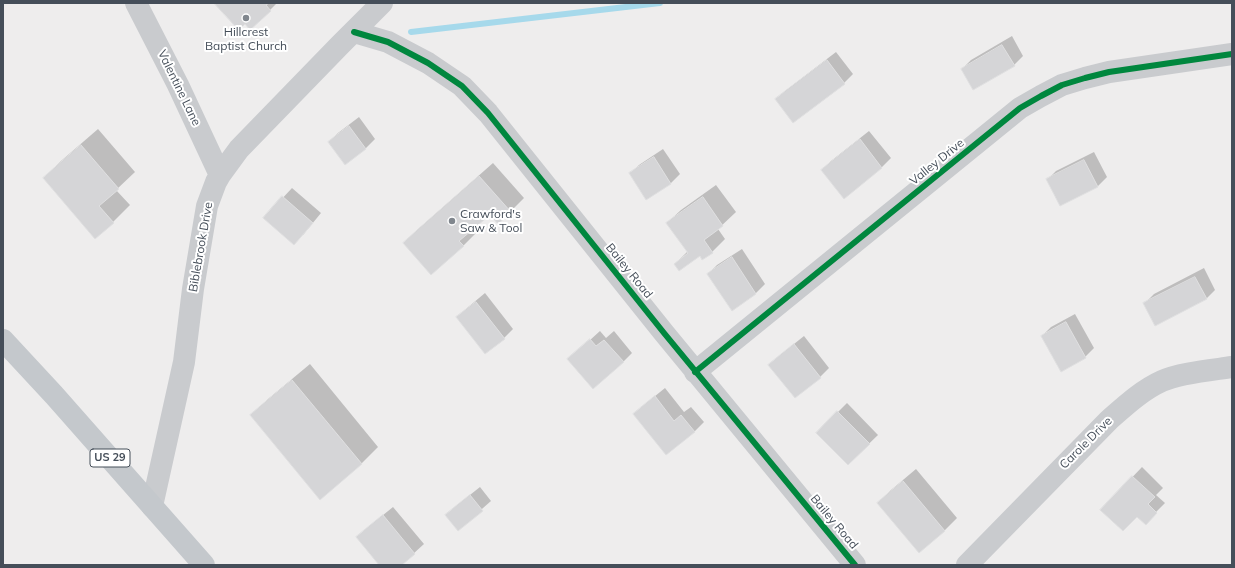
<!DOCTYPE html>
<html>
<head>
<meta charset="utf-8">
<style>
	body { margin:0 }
	#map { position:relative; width:1235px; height:568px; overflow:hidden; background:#eeeded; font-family:Mulish,sans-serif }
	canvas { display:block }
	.frame { position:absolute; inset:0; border:4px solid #454e59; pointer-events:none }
</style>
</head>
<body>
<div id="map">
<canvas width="1235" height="568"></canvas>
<div class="frame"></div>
</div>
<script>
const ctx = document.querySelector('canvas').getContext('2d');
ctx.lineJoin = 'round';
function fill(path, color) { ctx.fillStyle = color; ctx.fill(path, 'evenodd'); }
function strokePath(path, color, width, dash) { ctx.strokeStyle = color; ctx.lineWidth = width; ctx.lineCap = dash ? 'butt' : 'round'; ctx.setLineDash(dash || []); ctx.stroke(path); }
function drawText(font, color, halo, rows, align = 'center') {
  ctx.font = font + ' Mulish,sans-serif'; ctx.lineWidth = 4; ctx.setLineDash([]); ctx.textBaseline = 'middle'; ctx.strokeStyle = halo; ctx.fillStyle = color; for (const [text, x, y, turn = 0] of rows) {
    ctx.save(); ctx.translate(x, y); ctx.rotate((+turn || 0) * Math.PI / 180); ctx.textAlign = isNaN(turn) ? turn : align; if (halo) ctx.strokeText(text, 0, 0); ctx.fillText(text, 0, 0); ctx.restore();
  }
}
fill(new Path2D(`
	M 216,3 L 277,3 L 270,10 L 245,23 Z
	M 1012,36 L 1023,56 L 1014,65 L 962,69 L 971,60 Z
	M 836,52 L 853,74 L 844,83 L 776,100 L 785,91 Z
	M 359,117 L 375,139 L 366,148 L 345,163 L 329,142 L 338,133 Z
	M 98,129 L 135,172 L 116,190 L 130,205 L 113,222 L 95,237 L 44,178 L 61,161 Z
	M 869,131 L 891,158 L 882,167 L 844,197 L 822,170 L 831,161 Z
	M 663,149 L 680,174 L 671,183 L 647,199 L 630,174 L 639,165 Z
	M 1094,152 L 1107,177 L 1098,186 L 1060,205 L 1047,180 L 1056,171 Z
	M 493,163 L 524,198 L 511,211 L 498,223 L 490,213 L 473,228 L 476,233 L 463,246 L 404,243 L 417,230 Z
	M 716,185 L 736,212 L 718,229 L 725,239 L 712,252 L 675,264 L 688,251 L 667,223 L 681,210 Z
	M 292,188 L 321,213 L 303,235 L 264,218 Z
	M 742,249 L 765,284 L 756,293 L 732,309 L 708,274 L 717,265 Z
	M 1204,268 L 1215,290 L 1206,299 L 1145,303 L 1154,294 Z
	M 485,293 L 513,329 L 504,338 L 458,317 L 467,308 Z
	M 1075,314 L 1094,348 L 1085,357 L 1042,336 L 1051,327 Z
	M 600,331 L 606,338 L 614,331 L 632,353 L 623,362 L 569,359 Z
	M 804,336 L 829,368 L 820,377 L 770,365 L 779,356 Z
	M 310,364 L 378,447 L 361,464 L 251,415 L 268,399 Z
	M 665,388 L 684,412 L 691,407 L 704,422 L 695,431 L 667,454 L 635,414 L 644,405 Z
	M 847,403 L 878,435 L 848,464 L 817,433 Z
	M 1142,467 L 1163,488 L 1156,495 L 1165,503 L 1154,514 L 1102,509 Z
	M 916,469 L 957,518 L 944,531 L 878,503 L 891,490 Z
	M 480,487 L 491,501 L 458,530 L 447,515 L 456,506 Z
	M 393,507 L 424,544 L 401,565 L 381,565 L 358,537 L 367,528 Z`), '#0003');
strokePath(new Path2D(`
	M 411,32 L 660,3`), '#a6d9eb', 6);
const building = new Path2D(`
	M 214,3 L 269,3 L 266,5 L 271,11 L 250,30 L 245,24 L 239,30 Z
	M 1002,45 L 1015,66 L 973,90 L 961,69 Z
	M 827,60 L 845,84 L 793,123 L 775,99 Z
	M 349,126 L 366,149 L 345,165 L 328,142 Z
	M 860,139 L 882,168 L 844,199 L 821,170 Z
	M 81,145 L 119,189 L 99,206 L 114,223 L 95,239 L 43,178 Z
	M 654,157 L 671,184 L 646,200 L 629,173 Z
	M 1084,160 L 1098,187 L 1060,206 L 1046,179 Z
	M 479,176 L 511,212 L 498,224 L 490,215 L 459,241 L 464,246 L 431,275 L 403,243 Z
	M 282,196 L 313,223 L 294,245 L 263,218 Z
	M 703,197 L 723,226 L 704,240 L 713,253 L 702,260 L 700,256 L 679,271 L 674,264 L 688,253 L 666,223 Z
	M 732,257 L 756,294 L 732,311 L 707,274 Z
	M 1195,277 L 1207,299 L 1155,326 L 1143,303 Z
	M 476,302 L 505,339 L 485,354 L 456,317 Z
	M 1066,322 L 1086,358 L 1061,372 L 1041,336 Z
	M 590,339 L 596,346 L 604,340 L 624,362 L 593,389 L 567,359 Z
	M 794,344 L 821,378 L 795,398 L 768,365 Z
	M 292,380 L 362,464 L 320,500 L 250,415 Z
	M 655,396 L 674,421 L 681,415 L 695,432 L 666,455 L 633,414 Z
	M 837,411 L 870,444 L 848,465 L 816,433 Z
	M 1132,476 L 1155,497 L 1148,504 L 1157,513 L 1146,525 L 1137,517 L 1123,531 L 1100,510 Z
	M 903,481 L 945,531 L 919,553 L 877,503 Z
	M 470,495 L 483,511 L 458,531 L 445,515 Z
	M 383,515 L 415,554 L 402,565 L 379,565 L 356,537 Z`);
fill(building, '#d5d5d7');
strokePath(building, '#dfdfe0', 1);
strokePath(new Path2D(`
	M 136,3 L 178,85 L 220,175
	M 354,32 L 388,42 L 428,63 L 462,86 L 488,113 L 664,333 L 855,565
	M 695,372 L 1020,108 L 1041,96 L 1062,85 L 1085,78 L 1109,72 L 1232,54
	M 152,506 L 184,362 L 193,289 L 207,206 L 216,182 L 220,175 L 239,149 L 340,45 L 382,3
	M 967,565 L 1109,420 C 1125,406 1142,390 1162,381 C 1179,373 1212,370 1232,367`), '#c9cbce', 22);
strokePath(new Path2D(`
	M 3,340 L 54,395 L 204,565`), '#c4c8cc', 22);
strokePath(new Path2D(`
	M 354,32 L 388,42 L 428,63 L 462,86 L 488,113 L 664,333 L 855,565
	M 695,372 L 1020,108 L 1041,96 L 1062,85 L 1085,78 L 1109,72 L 1232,54`), '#00873e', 6);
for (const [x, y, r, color] of [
	[246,18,4,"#80868d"],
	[452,221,4,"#80868d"]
]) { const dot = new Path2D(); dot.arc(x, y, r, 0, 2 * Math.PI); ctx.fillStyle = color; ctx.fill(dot); strokePath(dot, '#fff', 1.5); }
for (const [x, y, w] of [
	[110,458,40]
]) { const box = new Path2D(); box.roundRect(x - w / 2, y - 9, w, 18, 3); ctx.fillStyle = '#fff'; ctx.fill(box); strokePath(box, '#454e59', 1); }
drawText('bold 11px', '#454e59', null, [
	["US 29",110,458]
]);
drawText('12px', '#454e59', '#fff', [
	["Hillcrest",246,32],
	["Baptist Church",246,46],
	["Crawford's",460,214,"left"],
	["Saw & Tool",460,228,"left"]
]);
drawText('12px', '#454e59', '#fff', [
	["Valentine Lane",179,88,64],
	["Valley Drive",937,162,-39],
	["Biblebrook Drive",201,247,-80],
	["Bailey Road",629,271,51],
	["Carole Drive",1086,443,-45],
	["Bailey Road",834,522,50]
]);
</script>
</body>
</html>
